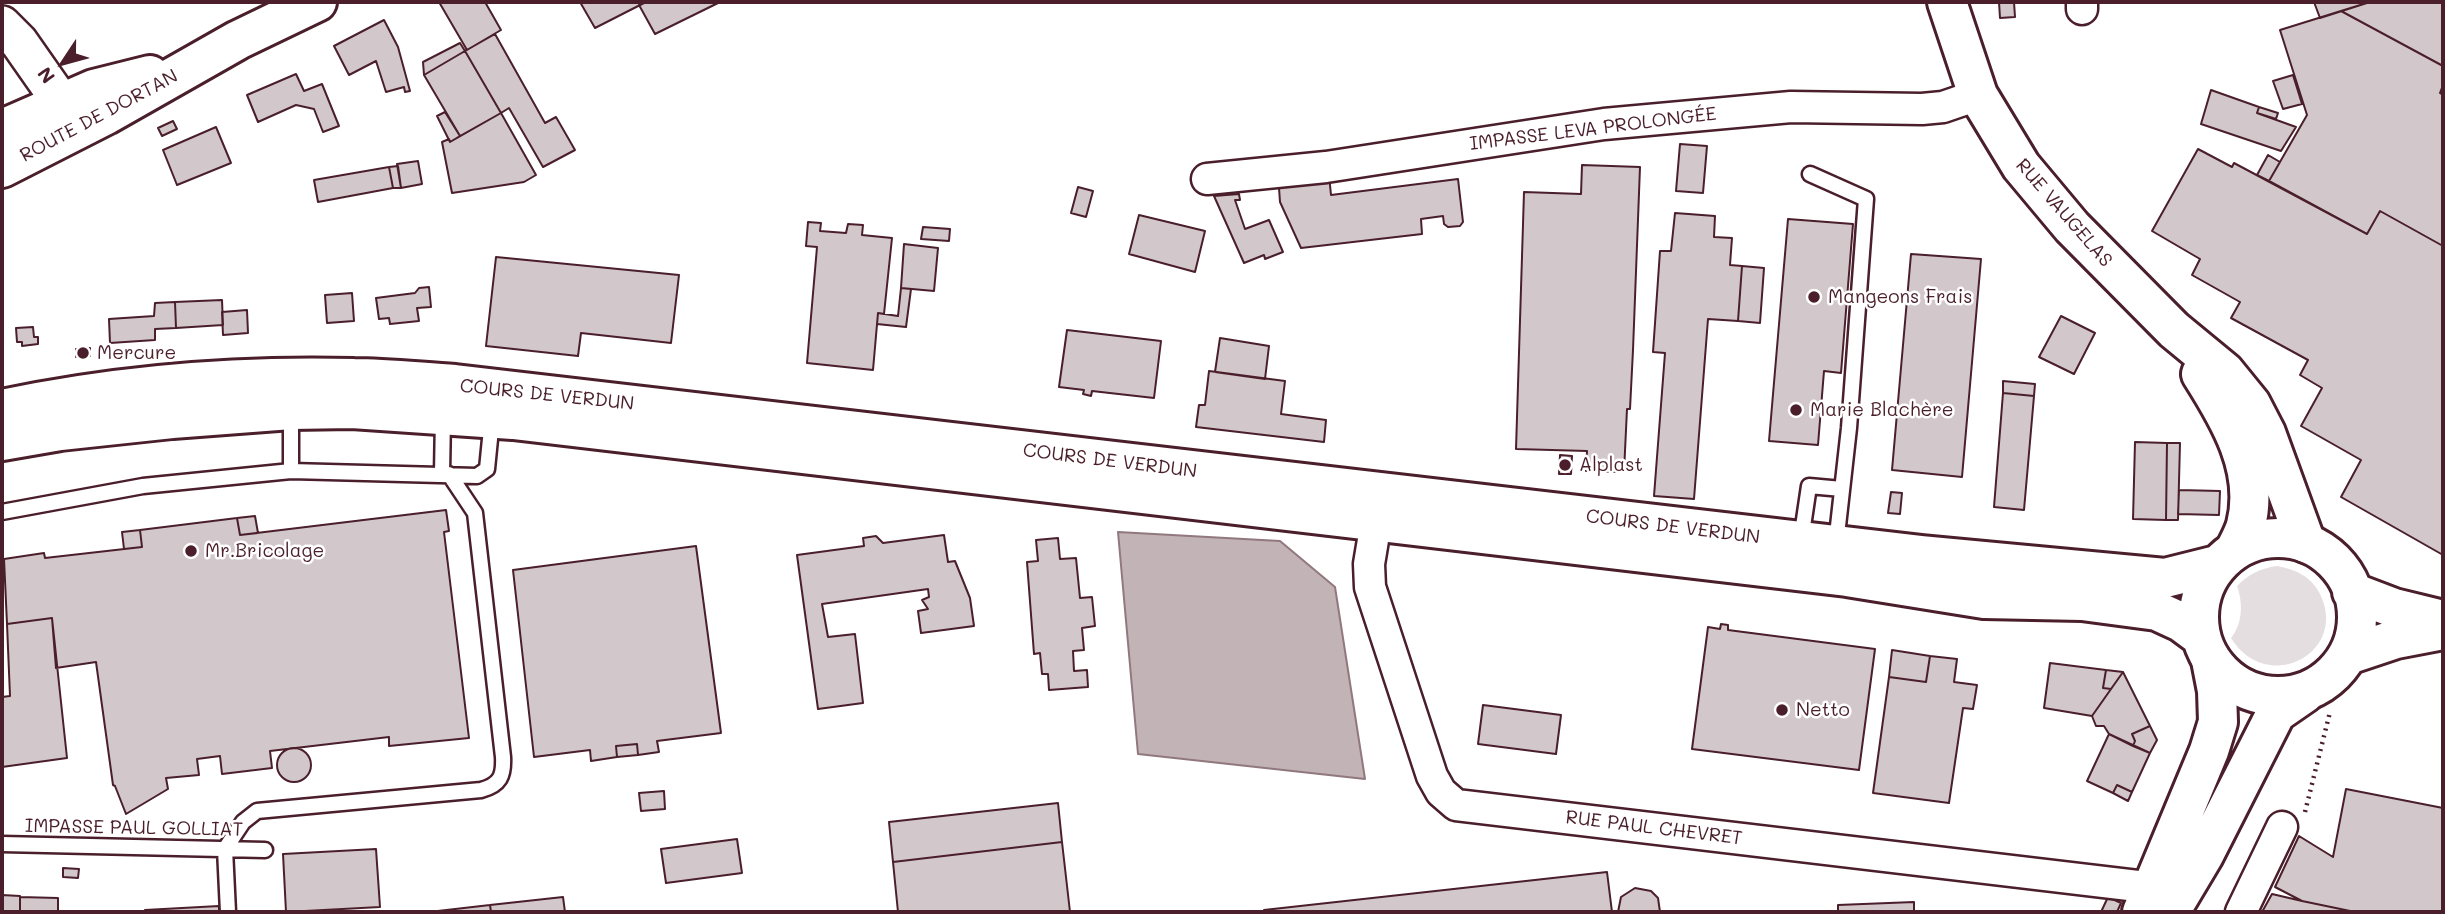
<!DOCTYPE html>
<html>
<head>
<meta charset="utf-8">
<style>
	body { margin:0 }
	#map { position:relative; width:2445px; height:914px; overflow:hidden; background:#fff; font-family:Mali,sans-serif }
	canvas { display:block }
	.frame { position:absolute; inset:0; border:4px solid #4a1f2b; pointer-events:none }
	.north { position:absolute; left:28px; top:28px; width:70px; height:70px; -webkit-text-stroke:5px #fff; paint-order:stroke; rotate:234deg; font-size:19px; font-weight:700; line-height:28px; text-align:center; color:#4a1f2b }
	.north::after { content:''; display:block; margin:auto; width:24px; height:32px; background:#4a1f2b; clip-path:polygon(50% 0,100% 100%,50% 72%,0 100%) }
</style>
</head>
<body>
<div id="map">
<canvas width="2445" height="914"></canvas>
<div class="frame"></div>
<div class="north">N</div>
</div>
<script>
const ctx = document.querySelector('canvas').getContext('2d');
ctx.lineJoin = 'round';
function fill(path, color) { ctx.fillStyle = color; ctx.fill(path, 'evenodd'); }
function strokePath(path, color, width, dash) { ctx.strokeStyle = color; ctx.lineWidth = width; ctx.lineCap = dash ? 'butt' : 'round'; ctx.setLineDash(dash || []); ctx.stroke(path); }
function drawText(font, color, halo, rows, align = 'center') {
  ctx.font = font + ' Mali,sans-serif'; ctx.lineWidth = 5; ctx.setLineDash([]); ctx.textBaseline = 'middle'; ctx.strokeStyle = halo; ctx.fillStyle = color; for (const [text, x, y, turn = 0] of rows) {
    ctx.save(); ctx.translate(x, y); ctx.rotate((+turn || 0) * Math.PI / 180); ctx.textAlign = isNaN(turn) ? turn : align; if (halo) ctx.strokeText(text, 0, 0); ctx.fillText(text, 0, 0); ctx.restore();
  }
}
fill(new Path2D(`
	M 2276,566 C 2295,569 2311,576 2320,594 C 2349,653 2267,696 2231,638 C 2243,623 2243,603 2237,586 C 2249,574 2259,569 2276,566 Z`), '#e5dee0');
const water = new Path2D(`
	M 1118,532 L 1280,541 L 1335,587 L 1365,779 L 1138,754 Z`);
fill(water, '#c1b3b6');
strokePath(water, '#91787e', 2);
const building = new Path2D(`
	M 439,2 L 485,2 L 501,30 L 467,50 Z
	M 580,2 L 646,2 L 595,28 Z
	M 646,2 L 718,2 L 718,3 L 655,34 L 639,5 Z
	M 1999,2 L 2014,2 L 2015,17 L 2000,18 Z
	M 2314,2 L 2370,2 L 2320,18 Z
	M 2370,2 L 2443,2 L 2443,66 L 2341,11 Z
	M 2341,11 L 2443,66 L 2443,85 L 2440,93 L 2443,95 L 2443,246 L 2380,211 L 2367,234 L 2269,181 L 2307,115 L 2280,30 Z
	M 384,20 L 398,47 L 410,91 L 405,92 L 404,87 L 386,92 L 376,61 L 349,75 L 334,46 Z
	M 495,34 L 545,123 L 556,117 L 575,150 L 543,167 L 509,108 L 501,113 L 465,51 Z
	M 460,43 L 465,51 L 424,75 L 423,62 Z
	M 465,51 L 501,113 L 460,136 L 424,75 Z
	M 296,74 L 304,91 L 322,84 L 339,126 L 323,132 L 314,109 L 296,105 L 258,122 L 247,95 Z
	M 2293,75 L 2302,104 L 2283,109 L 2273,81 Z
	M 2211,90 L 2259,107 L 2257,113 L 2296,127 L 2281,151 L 2201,124 Z
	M 2259,107 L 2278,113 L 2276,119 L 2257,113 Z
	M 445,112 L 460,136 L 450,142 L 437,116 Z
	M 501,113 L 536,175 L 524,182 L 452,193 L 442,142 L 449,139 L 450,142 Z
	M 173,121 L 177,129 L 162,136 L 158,128 Z
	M 216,127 L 231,163 L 177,185 L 163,150 Z
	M 1680,144 L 1707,146 L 1703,193 L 1676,191 Z
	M 2198,149 L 2232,167 L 2234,163 L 2367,234 L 2380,211 L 2443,246 L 2443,555 L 2341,497 L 2361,460 L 2301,426 L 2322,388 L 2300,375 L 2308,360 L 2231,318 L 2240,302 L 2192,275 L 2200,259 L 2152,231 Z
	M 2268,155 L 2280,162 L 2269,181 L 2257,175 Z
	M 418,161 L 422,184 L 401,188 L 397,164 Z
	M 1582,165 L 1640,167 L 1633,350 L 1630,409 L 1627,409 L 1624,472 L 1586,471 L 1587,451 L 1516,449 L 1524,192 L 1581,194 Z
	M 398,166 L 401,188 L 393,188 L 389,167 Z
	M 389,167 L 393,188 L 318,202 L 314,180 Z
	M 1329,175 L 1331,195 L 1458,179 L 1463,222 L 1460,226 L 1448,227 L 1444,224 L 1443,216 L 1421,219 L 1422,234 L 1301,248 L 1280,202 L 1279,188 Z
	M 1078,187 L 1093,191 L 1086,217 L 1071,213 Z
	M 1239,194 L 1240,200 L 1235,200 L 1245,229 L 1269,220 L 1283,252 L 1265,259 L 1264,255 L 1244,263 L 1214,196 Z
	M 1675,213 L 1715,216 L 1714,237 L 1732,238 L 1730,265 L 1742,266 L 1738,321 L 1708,319 L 1694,499 L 1654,496 L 1665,353 L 1653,352 L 1660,251 L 1671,251 Z
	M 1139,215 L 1205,231 L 1195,272 L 1129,254 Z
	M 1788,219 L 1853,224 L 1841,373 L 1824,371 L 1818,445 L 1769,441 Z
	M 808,222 L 821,223 L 820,231 L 846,233 L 848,224 L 863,225 L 862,235 L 892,238 L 884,314 L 878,313 L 873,370 L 807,363 L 817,247 L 806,246 Z
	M 923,227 L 950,229 L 949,241 L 921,239 Z
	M 904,244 L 938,248 L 934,291 L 901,288 Z
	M 1911,254 L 1981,259 L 1962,477 L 1892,470 Z
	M 496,257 L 679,275 L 671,343 L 581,333 L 578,356 L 486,346 Z
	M 1742,266 L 1764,268 L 1760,323 L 1738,321 Z
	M 429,287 L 431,307 L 417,308 L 419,321 L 390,324 L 389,318 L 379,319 L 376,298 L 415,293 L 419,288 Z
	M 901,288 L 911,289 L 906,327 L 877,324 L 878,313 L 898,316 Z
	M 352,293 L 354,321 L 327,323 L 325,295 Z
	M 222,300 L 223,325 L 176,328 L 175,302 Z
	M 175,302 L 176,328 L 155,329 L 155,340 L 110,343 L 109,319 L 154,316 L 155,303 Z
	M 247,310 L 248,333 L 223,335 L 222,312 Z
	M 2061,316 L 2095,333 L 2074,374 L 2039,357 Z
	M 33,327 L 34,337 L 38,337 L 38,344 L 22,346 L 22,342 L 17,342 L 16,328 Z
	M 1067,330 L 1161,341 L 1154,398 L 1092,391 L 1091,396 L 1083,394 L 1084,390 L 1059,387 Z
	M 1220,338 L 1269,346 L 1265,379 L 1215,372 Z
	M 90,348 L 90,356 L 76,357 L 76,349 Z
	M 1209,371 L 1285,381 L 1281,414 L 1326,420 L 1324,442 L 1196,427 L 1199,405 L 1205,405 Z
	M 2003,381 L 2035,384 L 2034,396 L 2003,393 Z
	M 2003,393 L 2034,396 L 2024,510 L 1994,507 Z
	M 2135,442 L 2167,443 L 2166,520 L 2133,519 Z
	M 2167,443 L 2180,443 L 2178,520 L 2166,520 Z
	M 1560,455 L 1572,456 L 1571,474 L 1559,474 Z
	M 2179,490 L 2220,491 L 2219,515 L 2178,514 Z
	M 1891,492 L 1902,493 L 1900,514 L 1888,513 Z
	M 446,510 L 449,531 L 444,532 L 469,738 L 389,746 L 389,737 L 270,751 L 272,768 L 222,774 L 220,756 L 197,759 L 199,775 L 166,778 L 168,789 L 126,814 L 115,786 L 113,785 L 96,662 L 56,668 L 52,618 L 7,624 L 4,559 L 44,553 L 45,558 L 142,547 L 140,530 L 237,518 L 240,535 Z
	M 255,516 L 258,533 L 240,535 L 237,518 Z
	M 140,530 L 142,547 L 124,549 L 122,532 Z
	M 944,535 L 948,562 L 955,561 L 970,598 L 974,626 L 921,633 L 918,611 L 928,609 L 922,600 L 929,597 L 928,589 L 822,604 L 828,637 L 855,634 L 863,703 L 818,709 L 797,555 L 864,546 L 863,538 L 876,536 L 883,543 Z
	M 1058,538 L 1060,559 L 1076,558 L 1080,598 L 1092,597 L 1095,626 L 1082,628 L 1084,650 L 1073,651 L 1074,671 L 1087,670 L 1088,687 L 1049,690 L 1048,674 L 1042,674 L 1040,653 L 1034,654 L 1027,562 L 1038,561 L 1036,540 Z
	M 696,546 L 721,733 L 657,741 L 659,752 L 638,755 L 637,744 L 616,746 L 617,757 L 591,761 L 590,750 L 534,757 L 513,570 Z
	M 52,618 L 67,758 L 2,767 L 2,697 L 10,696 L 7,624 Z
	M 1721,624 L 1728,625 L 1728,630 L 1875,649 L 1859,770 L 1692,749 L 1708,627 L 1720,629 Z
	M 1892,650 L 1930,656 L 1926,682 L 1889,677 Z
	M 1930,656 L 1957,659 L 1954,682 L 1977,685 L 1973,709 L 1963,708 L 1949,803 L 1873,793 L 1889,677 L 1926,682 Z
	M 2050,663 L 2106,670 L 2103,688 L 2111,689 L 2092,716 L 2044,708 Z
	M 2106,670 L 2123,672 L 2111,689 L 2103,688 Z
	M 2123,672 L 2150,726 L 2132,734 L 2135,741 L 2133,746 L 2109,734 L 2104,726 L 2096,726 L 2092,716 Z
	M 1483,705 L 1561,715 L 1556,754 L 1478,744 Z
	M 2150,726 L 2157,740 L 2150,753 L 2133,746 L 2135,741 L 2132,734 Z
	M 2109,734 L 2150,753 L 2132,792 L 2117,785 L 2113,793 L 2087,781 Z
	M 637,744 L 638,755 L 617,757 L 616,746 Z
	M277 765a17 17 0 1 1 34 0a17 17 0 1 1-34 0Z
	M 2117,785 L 2132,792 L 2128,801 L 2113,793 Z
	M 2346,789 L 2443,808 L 2443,912 L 2355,912 L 2302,901 L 2275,887 L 2299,836 L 2333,857 Z
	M 664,791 L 665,809 L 641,811 L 639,793 Z
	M 1058,803 L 1062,842 L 893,862 L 889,822 Z
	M 737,839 L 742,873 L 666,883 L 661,849 Z
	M 1062,842 L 1070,912 L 898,912 L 893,862 Z
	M 376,849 L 380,907 L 286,912 L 283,854 Z
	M 63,868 L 79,869 L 78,878 L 63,877 Z
	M 1607,872 L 1612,912 L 1264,912 L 1264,910 Z
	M 1635,888 L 1651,891 L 1658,898 L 1660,912 L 1618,912 L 1621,897 Z
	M 2272,894 L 2302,901 L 2355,912 L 2262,912 Z
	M 2,895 L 20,896 L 20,912 L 2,912 Z
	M 20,897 L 58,898 L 58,912 L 20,912 Z
	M 563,897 L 565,912 L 491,912 L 490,905 Z
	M 2108,897 L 2121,903 L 2117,912 L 2101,912 Z
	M 1914,902 L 1914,912 L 1838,912 L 1838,905 Z
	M 490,905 L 491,912 L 429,912 Z
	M 219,906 L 219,912 L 145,912 L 145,910 Z`);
fill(building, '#d2c7cb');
strokePath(building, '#4a1f2b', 2);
const service = new Path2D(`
	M 1810,174 L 1866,199 L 1849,428 L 1836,544
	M 291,412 L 291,471
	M 442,474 L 443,416
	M 2,512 L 143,486 L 291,471 L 477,476 L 487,469 L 492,419
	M 1801,540 L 1809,486 L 1842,489
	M 2,844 L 265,850
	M 228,912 L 225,849 L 243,822 L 257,811 L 481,790 C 500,785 504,776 503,757 L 475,513 L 449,474`);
const minor = new Path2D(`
	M 2082,2 L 2082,9
	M 1207,179 L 1326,167 L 1604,124 L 1791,107 L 1922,109 L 1943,107 L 1978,95
	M 1376,522 L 1369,564 L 1370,587 L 1432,776 L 1441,792 L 1456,805 L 2146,887 L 2152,890
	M 2241,912 L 2282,827`);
const tertiary = new Path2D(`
	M 2,25 L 19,42 L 61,102`);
const secondary = new Path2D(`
	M 1947,2 L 1978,95 L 2021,166 L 2072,227 L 2174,330 L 2225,372 L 2251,404 L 2266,433 L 2306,543
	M 2,129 L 94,89 L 150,75
	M 2,168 L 106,115 L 238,40 L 317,2
	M 2201,374 C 2229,418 2260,470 2246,525 C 2244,533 2239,542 2235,550
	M 2142,912 L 2209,751 L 2218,722 L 2217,691 L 2211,660
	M 2170,912 L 2204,855 L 2276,713 L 2305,693`);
const primary = new Path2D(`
	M 2,409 C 116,385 237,375 354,378 C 387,378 421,382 455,384 L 1922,555 L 2165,578 L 2217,565
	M 2,441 L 60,431 L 172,419 L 291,410 L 352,409 L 513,420 L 1847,577 L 1984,599 L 2082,601 L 2157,611 L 2181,622 L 2200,636
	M2199 617a79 79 0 1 1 158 0a79 79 0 1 1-158 0Z
	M 2352,592 L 2394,608 L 2443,620
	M 2348,655 L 2396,639 L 2443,630`);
strokePath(service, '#4a1f2b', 19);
strokePath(minor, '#4a1f2b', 35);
strokePath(tertiary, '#4a1f2b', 42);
strokePath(secondary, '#4a1f2b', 44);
strokePath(primary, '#4a1f2b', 44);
strokePath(new Path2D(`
	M 2305,812 L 2330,712`), '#4a1f2b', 4.5, [2, 5]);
strokePath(service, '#fff', 14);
strokePath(minor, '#fff', 30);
strokePath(tertiary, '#fff', 37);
strokePath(secondary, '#fff', 38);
strokePath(primary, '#fff', 38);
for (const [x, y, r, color] of [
	[1814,297,7,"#4a1f2b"],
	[83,353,7,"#4a1f2b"],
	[1796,410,7,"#4a1f2b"],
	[1565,465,7,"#4a1f2b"],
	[191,551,7,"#4a1f2b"],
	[1782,710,7,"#4a1f2b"]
]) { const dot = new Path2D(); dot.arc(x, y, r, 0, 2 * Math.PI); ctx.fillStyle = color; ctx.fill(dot); strokePath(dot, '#fff', 2.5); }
drawText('19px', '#4a1f2b', '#fff', [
	["ROUTE DE DORTAN",99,116,-28],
	["IMPASSE LEVA PROLONGÉE",1593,129,-7],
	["RUE VAUGELAS",2064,213,49],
	["COURS DE VERDUN",547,395,6],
	["COURS DE VERDUN",1110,461,7],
	["COURS DE VERDUN",1673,527,7],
	["IMPASSE PAUL GOLLIAT",134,828,1],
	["RUE PAUL CHEVRET",1654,828,7]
]);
drawText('19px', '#4a1f2b', '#fff', [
	["Mangeons Frais",1828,297],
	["Mercure",97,353],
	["Marie Blachère",1810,410],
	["Alplast",1579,465],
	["Mr.Bricolage",205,551],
	["Netto",1796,710]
], 'left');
</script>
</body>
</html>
